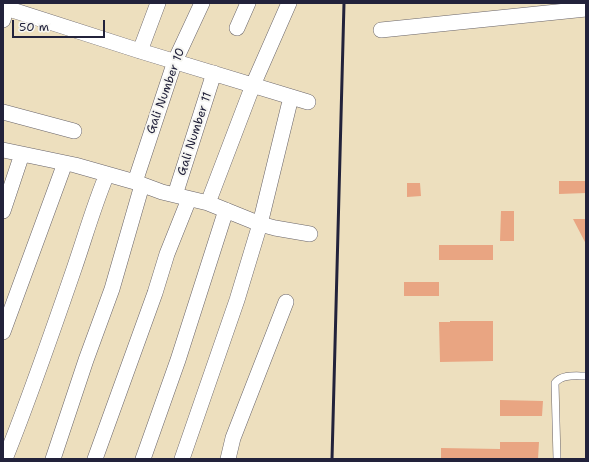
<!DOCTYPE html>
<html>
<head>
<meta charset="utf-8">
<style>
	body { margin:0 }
	#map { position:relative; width:589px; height:462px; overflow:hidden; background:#eddfbe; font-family:"Shantell Sans",sans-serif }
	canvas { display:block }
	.frame { position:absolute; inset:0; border:4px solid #22223b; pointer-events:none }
	.scale { position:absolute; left:12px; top:20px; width:93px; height:18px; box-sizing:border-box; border:2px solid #22223b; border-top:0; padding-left:5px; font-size:12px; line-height:14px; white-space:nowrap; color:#22223b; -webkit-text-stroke:3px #f6f6f2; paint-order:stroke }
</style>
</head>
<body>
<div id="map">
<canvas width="589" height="462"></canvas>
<div class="frame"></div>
<div class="scale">50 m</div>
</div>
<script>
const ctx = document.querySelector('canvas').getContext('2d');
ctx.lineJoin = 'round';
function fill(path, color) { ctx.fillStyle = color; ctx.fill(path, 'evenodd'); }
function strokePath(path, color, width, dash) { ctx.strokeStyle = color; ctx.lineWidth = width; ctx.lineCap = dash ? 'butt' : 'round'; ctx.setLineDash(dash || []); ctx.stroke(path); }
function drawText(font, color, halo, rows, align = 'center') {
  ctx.font = font + ' "Shantell Sans",sans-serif'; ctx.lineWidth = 4; ctx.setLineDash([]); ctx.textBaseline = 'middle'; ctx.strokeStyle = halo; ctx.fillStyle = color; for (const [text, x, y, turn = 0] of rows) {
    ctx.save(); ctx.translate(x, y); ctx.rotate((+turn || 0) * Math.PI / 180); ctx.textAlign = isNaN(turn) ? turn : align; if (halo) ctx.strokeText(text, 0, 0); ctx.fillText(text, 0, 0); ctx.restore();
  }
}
fill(new Path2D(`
	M 559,181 L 586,181 L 586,193 L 559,194 Z
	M 407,183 L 420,183 L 421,196 L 407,197 Z
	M 501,211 L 514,211 L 514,241 L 500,241 Z
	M 573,219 L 586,219 L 586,244 Z
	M 439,245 L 493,245 L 493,260 L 439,260 Z
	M 404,282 L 439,282 L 439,296 L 404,296 Z
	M 450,321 L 493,321 L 493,361 L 440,362 L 439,322 L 450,322 Z
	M 500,400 L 543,401 L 542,416 L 500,416 Z
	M 500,442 L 539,442 L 538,459 L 441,459 L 441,448 L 500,449 Z`), '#e9a582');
const service = new Path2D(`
	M 557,459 L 555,383 C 562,374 575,376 586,376`);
const minor = new Path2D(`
	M 3,7 L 140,51 L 308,102
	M 3,20 L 8,3
	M 237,28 L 248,3
	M 381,30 L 586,9
	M 140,51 L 158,3
	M 3,112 L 74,131
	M 3,150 L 75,165 L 135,182 L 162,192 L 208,203 L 260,224 L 275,228 L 310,234
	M 135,182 L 175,61 L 202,3
	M 175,195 L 214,73
	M 208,203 L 253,85 L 289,3
	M 3,211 L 22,154
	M 3,332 L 65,163
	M 5,459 C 30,397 52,333 74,269 C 85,237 94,205 107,174
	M 53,459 L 86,360 L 112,289 L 142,185
	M 95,459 L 155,293 L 167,254 L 189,199
	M 143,459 L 178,360 L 226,210
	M 182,459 L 237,300 L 260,224 L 291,97
	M 228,459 L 233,438 L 286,302`);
strokePath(service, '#696469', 8);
strokePath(minor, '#696469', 16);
strokePath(service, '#fff', 7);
strokePath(minor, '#fff', 15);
strokePath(new Path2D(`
	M 332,459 L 344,3`), '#22223b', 3);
drawText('12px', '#22223b', '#f6f6f2', [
	["Gali Number 10",166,91,-70],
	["Gali Number 11",195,134,-72]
]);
</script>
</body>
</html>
